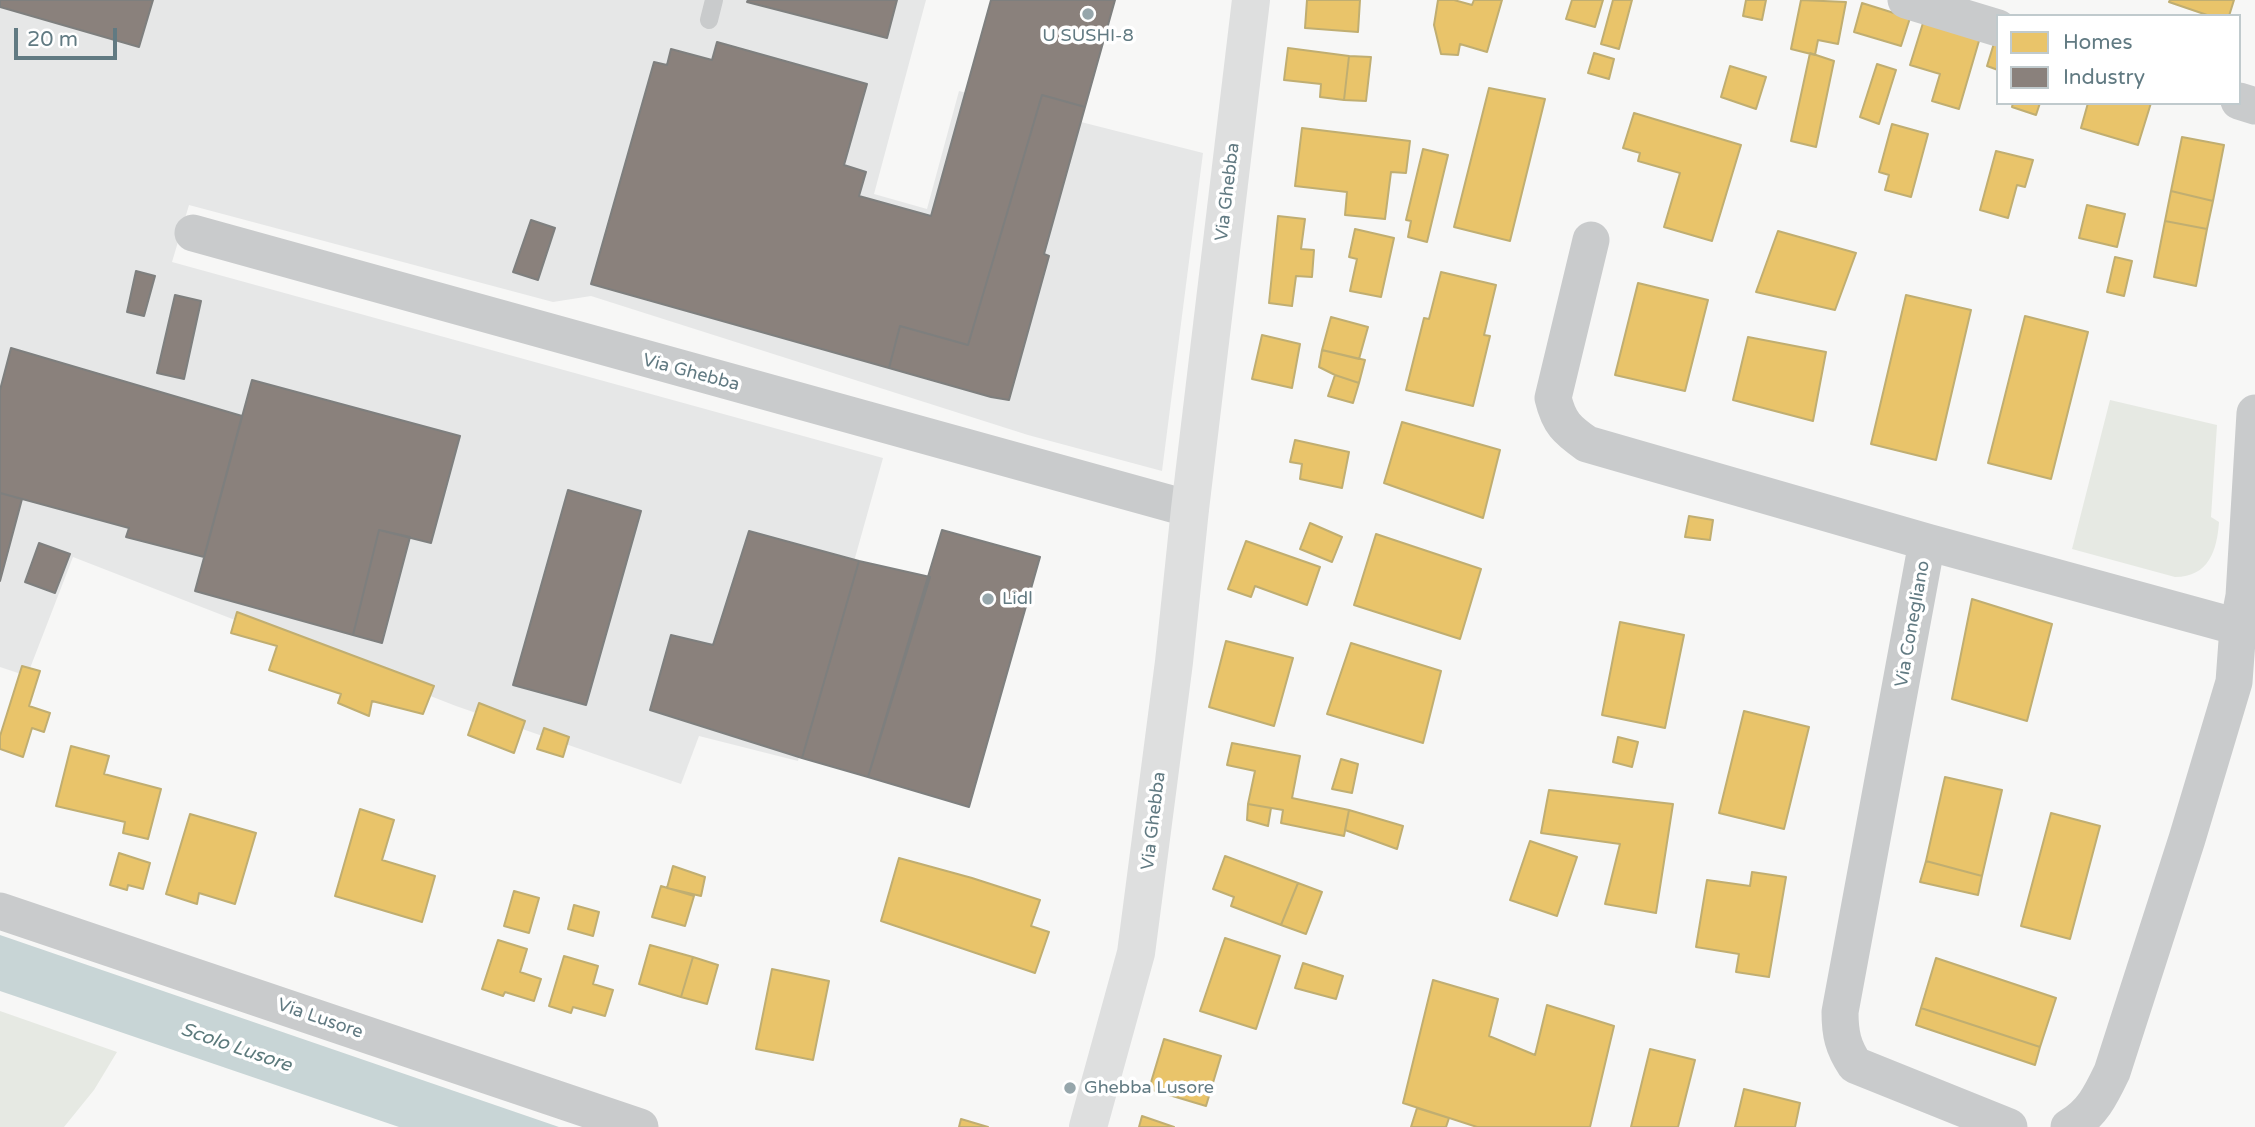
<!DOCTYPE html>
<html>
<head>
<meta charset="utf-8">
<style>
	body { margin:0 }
	#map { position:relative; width:2255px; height:1127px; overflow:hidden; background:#f7f7f6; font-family:"Varela Round",sans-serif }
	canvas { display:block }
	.legend { position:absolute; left:1996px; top:14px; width:245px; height:91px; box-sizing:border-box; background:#fff; border:2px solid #c0cacd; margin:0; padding:9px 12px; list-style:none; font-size:21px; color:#617a82 }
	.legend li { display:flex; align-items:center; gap:14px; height:35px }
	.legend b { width:35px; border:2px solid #c0cacd }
	.scale { position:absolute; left:14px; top:28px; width:103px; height:32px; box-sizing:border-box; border:4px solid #617a82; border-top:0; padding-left:9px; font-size:21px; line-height:24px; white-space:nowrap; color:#617a82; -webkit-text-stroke:5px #fff; paint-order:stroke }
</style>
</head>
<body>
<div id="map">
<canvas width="2255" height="1127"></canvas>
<ul class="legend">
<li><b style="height:19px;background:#e9c46a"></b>Homes</li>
<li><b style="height:19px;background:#8a817c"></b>Industry</li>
</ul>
<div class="scale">20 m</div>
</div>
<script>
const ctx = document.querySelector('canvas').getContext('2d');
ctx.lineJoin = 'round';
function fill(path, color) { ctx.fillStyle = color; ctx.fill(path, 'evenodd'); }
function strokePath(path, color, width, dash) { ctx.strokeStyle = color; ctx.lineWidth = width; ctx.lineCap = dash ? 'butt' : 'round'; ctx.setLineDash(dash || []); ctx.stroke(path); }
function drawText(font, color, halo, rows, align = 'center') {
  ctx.font = font + ' "Varela Round",sans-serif'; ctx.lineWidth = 7; ctx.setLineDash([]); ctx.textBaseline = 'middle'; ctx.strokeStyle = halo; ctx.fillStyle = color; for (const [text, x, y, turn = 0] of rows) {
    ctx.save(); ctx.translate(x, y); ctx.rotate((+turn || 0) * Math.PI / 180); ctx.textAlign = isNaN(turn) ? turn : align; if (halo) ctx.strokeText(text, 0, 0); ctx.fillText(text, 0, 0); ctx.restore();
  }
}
fill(new Path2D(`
	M 0,0 L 926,0 L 874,194 L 927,209 L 959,91 L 1203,153 L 1162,471 L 1028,435 L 591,296 L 553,302 L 189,205 L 172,262 L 883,458 L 798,761 L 699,736 L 681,784 L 456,706 L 73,557 L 27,676 L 0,667 Z`), '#e6e7e7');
fill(new Path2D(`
	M 2110,400 L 2217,425 L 2211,517 L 2219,522 C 2217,550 2209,577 2175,577 L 2072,549 Z
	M 0,1011 L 117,1052 L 94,1090 L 64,1127 L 0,1127 Z`), '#e6e9e3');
fill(new Path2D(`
	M 0,935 L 559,1127 L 399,1127 L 0,991 Z`), '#c8d5d6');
const homes = new Path2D(`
	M 1307,0 L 1360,0 L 1358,32 L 1305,28 Z
	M 1438,0 L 1454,0 L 1472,5 L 1474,0 L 1502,0 L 1487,52 L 1460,44 L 1458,55 L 1441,54 L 1434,25 Z
	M 1572,0 L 1603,0 L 1595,27 L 1566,19 Z
	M 1613,0 L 1632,0 L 1619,49 L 1601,44 Z
	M 1746,0 L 1766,0 L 1762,20 L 1743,16 Z
	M 1801,0 L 1846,2 L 1838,44 L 1818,40 L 1815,55 L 1791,49 Z
	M 2170,0 L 2234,0 L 2229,16 L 2210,16 L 2169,2 Z
	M 1862,3 L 1910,18 L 1901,46 L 1854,32 Z
	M 1923,23 L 1981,34 L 1959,109 L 1932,101 L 1940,74 L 1910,65 Z
	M 1995,40 L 1998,41 L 1998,70 L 1987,66 Z
	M 1288,48 L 1349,56 L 1344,100 L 1320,97 L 1321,84 L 1284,80 Z
	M 1594,53 L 1614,59 L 1609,79 L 1588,73 Z
	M 1810,53 L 1834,61 L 1816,147 L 1791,141 Z
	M 1349,56 L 1371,57 L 1366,101 L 1344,100 Z
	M 1877,64 L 1896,70 L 1879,124 L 1860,117 Z
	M 1730,66 L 1766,77 L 1756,109 L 1721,97 Z
	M 1489,88 L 1545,99 L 1510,241 L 1454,227 Z
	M 2013,103 L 2040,103 L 2036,115 L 2012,107 Z
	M 2088,103 L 2151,103 L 2138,145 L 2081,128 Z
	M 1634,113 L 1741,145 L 1712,241 L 1664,227 L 1680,173 L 1638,161 L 1640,153 L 1623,148 Z
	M 1892,124 L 1928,134 L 1911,197 L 1885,190 L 1889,175 L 1879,172 Z
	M 1302,128 L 1410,141 L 1406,173 L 1391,172 L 1385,219 L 1345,215 L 1347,192 L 1295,186 Z
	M 2182,137 L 2224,145 L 2213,201 L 2171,191 Z
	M 1423,149 L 1448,155 L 1427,242 L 1408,237 L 1411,221 L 1406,220 Z
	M 1996,151 L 2033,160 L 2025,187 L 2017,185 L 2008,218 L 1980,210 Z
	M 2171,191 L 2213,201 L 2207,229 L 2165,221 Z
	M 2087,205 L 2125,214 L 2117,247 L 2079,238 Z
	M 1278,216 L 1305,219 L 1301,249 L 1314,250 L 1312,277 L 1296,276 L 1292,306 L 1269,303 Z
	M 2165,221 L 2207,229 L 2196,286 L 2154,277 Z
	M 1355,229 L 1394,238 L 1381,297 L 1350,291 L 1357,259 L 1349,257 Z
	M 1778,231 L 1856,253 L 1835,310 L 1756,292 Z
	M 2115,257 L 2132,261 L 2124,296 L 2107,292 Z
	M 1441,272 L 1496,285 L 1484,335 L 1490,336 L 1473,406 L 1406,390 L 1424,318 L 1429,319 Z
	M 1638,283 L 1708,300 L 1685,391 L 1615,375 Z
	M 1906,295 L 1971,310 L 1936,460 L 1871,444 Z
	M 2025,316 L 2088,332 L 2051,479 L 1988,463 Z
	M 1331,317 L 1368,327 L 1359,359 L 1322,350 Z
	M 1262,335 L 1300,344 L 1292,388 L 1252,379 Z
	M 1748,337 L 1826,352 L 1813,421 L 1733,400 Z
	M 1322,350 L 1365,360 L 1359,383 L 1335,375 L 1319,367 Z
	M 1335,375 L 1359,383 L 1353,403 L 1328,396 Z
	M 1402,422 L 1500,450 L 1483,518 L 1384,483 Z
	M 1295,440 L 1349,452 L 1342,488 L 1300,479 L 1302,464 L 1290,462 Z
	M 1689,516 L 1713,520 L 1710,540 L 1685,537 Z
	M 1310,523 L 1342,537 L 1332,562 L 1300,549 Z
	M 1376,534 L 1481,569 L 1460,639 L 1354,605 Z
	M 1246,541 L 1320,567 L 1307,605 L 1255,586 L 1251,597 L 1228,589 Z
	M 1972,599 L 2052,624 L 2027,721 L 1952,699 Z
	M 237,612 L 434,686 L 423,714 L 372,701 L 369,716 L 338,703 L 341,694 L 269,670 L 277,646 L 231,633 Z
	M 1620,622 L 1684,635 L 1665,728 L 1602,715 Z
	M 1226,641 L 1293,658 L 1274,726 L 1209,707 Z
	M 1351,643 L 1441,671 L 1423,743 L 1327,714 Z
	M 22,666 L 40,671 L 29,706 L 50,713 L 44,732 L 32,728 L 23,757 L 0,749 L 0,736 Z
	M 479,703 L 525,721 L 514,753 L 468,735 Z
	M 1744,711 L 1809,727 L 1784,829 L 1719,813 Z
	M 544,728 L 569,737 L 563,757 L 537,749 Z
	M 1618,737 L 1638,742 L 1632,767 L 1613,762 Z
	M 1232,743 L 1300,756 L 1292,798 L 1349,810 L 1344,836 L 1281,823 L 1283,810 L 1248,804 L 1255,771 L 1227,765 Z
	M 71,746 L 109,756 L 104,774 L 161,789 L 148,839 L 123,833 L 125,822 L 56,806 Z
	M 1341,759 L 1358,764 L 1352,793 L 1332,789 Z
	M 1945,777 L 2002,790 L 1982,876 L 1926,861 Z
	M 1549,790 L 1673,804 L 1656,913 L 1605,904 L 1620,844 L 1541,833 Z
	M 1248,804 L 1271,808 L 1268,826 L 1247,820 Z
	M 360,809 L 394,820 L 382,860 L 435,876 L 422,922 L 335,896 Z
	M 1349,810 L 1403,826 L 1397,849 L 1345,830 Z
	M 2051,813 L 2100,826 L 2070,939 L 2021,926 Z
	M 190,814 L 256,833 L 235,904 L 199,893 L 197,904 L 166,894 Z
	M 1530,841 L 1577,857 L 1557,916 L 1510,900 Z
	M 119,853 L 150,863 L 143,889 L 128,885 L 127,890 L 110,885 Z
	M 1225,856 L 1298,883 L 1281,925 L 1231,906 L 1234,897 L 1213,889 Z
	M 899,858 L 972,878 L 1040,900 L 1031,926 L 1049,932 L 1035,973 L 881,921 Z
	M 1926,861 L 1982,876 L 1978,895 L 1920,882 Z
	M 673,866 L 705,877 L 701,896 L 667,888 Z
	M 1752,872 L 1786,877 L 1769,977 L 1736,972 L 1739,954 L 1696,947 L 1707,880 L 1750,886 Z
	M 1298,883 L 1322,892 L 1306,934 L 1281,925 Z
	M 661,886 L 694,896 L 685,926 L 652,917 Z
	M 514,891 L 539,898 L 529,933 L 504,926 Z
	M 574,905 L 599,912 L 593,936 L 568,929 Z
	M 1225,938 L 1280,956 L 1256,1029 L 1200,1011 Z
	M 498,940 L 527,949 L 520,972 L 541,979 L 534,1001 L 505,992 L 503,996 L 482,989 Z
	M 650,945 L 693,957 L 681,997 L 639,984 Z
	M 564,956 L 598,966 L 593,984 L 613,990 L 605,1016 L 573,1007 L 571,1013 L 549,1006 Z
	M 693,957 L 718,965 L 707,1004 L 681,997 Z
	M 1936,958 L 2056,998 L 2040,1047 L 1921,1008 Z
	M 1303,963 L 1343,976 L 1336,999 L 1295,988 Z
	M 772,969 L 829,981 L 813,1060 L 756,1049 Z
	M 1433,980 L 1498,999 L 1489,1036 L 1535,1055 L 1547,1005 L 1614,1026 L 1590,1127 L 1477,1127 L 1403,1103 Z
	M 1921,1008 L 2040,1047 L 2035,1065 L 1916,1025 Z
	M 1164,1039 L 1221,1056 L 1206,1106 L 1149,1089 Z
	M 1650,1049 L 1695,1060 L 1678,1127 L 1631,1127 Z
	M 1744,1089 L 1800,1103 L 1795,1127 L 1735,1127 Z
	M 1417,1108 L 1449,1118 L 1446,1127 L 1411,1127 Z
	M 1142,1116 L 1174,1127 L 1139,1127 Z
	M 961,1119 L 988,1127 L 959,1127 Z`);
fill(homes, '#e9c46a');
strokePath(homes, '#c0ae71', 2);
const industry = new Path2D(`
	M 0,0 L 153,0 L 139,47 L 0,7 Z
	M 748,0 L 897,0 L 887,38 L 747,2 Z
	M 991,0 L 1115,0 L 1085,107 L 1042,95 L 968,345 L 900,326 L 889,368 L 591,284 L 654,62 L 667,65 L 671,49 L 712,60 L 717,42 L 867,84 L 844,165 L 866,172 L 859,196 L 931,216 Z
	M 1042,95 L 1085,107 L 1044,254 L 1049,256 L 1009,400 L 991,397 L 889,368 L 900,326 L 968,345 Z
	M 531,220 L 555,228 L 538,280 L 513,272 Z
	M 136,271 L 155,276 L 144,316 L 127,312 Z
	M 175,295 L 201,301 L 184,379 L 157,373 Z
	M 11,348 L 242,416 L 204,557 L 126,537 L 129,528 L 0,493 L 0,390 Z
	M 252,380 L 460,436 L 431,543 L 379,530 L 353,635 L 195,591 Z
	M 568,490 L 641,511 L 586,705 L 513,685 Z
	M 0,493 L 22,499 L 0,581 Z
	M 379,530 L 410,537 L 382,643 L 353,635 Z
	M 942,530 L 1040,557 L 969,807 L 868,777 Z
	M 749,531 L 859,561 L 802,758 L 650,710 L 671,635 L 713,645 Z
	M 39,543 L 70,554 L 55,593 L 25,582 Z
	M 859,561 L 930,577 L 868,777 L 802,758 Z`);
fill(industry, '#8a817c');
strokePath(industry, '#7e7f7e', 2);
strokePath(new Path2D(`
	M 709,20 L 714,0`), '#c9cbcc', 18);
strokePath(new Path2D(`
	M 1906,0 L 1998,28
	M 2239,101 L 2255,106
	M 193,233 L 1190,509
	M 1591,240 L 1553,398 C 1559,423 1567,430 1587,444 L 1927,542 L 2238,627
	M 1927,542 L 1840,1012 C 1840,1034 1843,1047 1855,1065 L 2009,1127
	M 0,911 L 640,1127
	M 2069,1127 C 2092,1114 2101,1095 2112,1072 L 2187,839 L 2234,682 L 2238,627 L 2244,596 L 2255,413`), '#c9cbcc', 37);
strokePath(new Path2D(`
	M 1088,1127 L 1136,953 L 1174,662 L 1190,509 L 1251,0`), '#dedfdf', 38);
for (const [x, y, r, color] of [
	[1088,14,7,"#96a6ab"],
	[988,599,7,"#96a6ab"],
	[1070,1088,7,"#96a6ab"]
]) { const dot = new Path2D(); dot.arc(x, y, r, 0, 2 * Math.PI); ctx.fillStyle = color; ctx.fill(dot); strokePath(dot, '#fff', 2.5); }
drawText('18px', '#617a82', '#fff', [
	["U SUSHI-8",1088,36,"center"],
	["Lidl",1002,599],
	["Ghebba Lusore",1084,1088]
], 'left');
drawText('18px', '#617a82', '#fff', [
	["Via Ghebba",1228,192,-83],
	["Via Ghebba",691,373,15],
	["Via Conegliano",1913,624,-80],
	["Via Ghebba",1154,821,-83],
	["Via Lusore",320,1019,19]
]);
drawText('italic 19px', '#5c7a7c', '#fff', [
	["Scolo Lusore",236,1048,19]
]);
</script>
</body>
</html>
